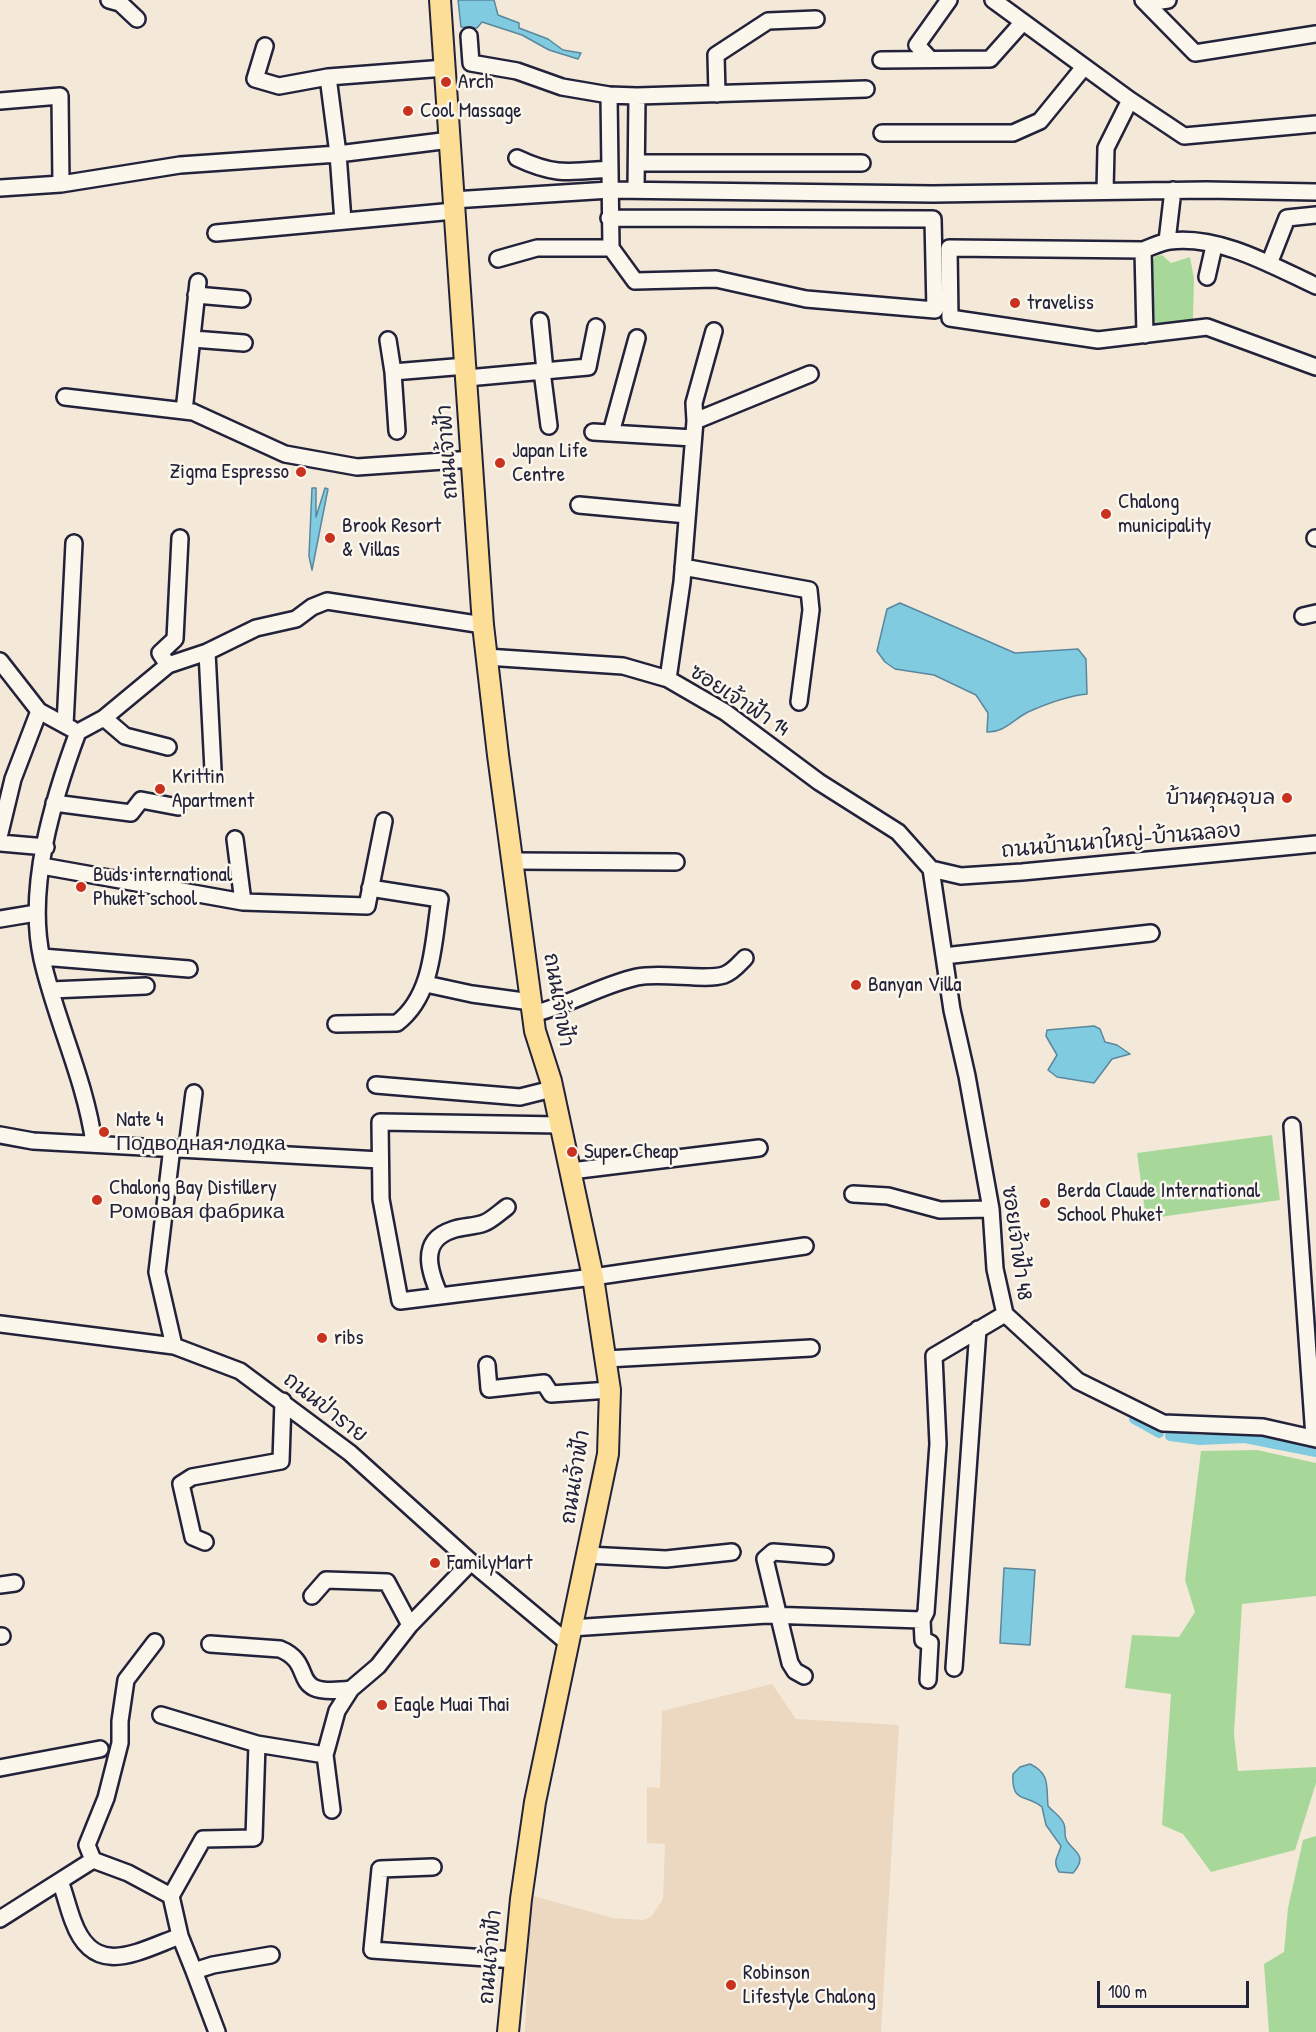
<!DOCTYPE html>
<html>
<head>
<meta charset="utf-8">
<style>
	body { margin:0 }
	#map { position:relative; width:1316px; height:2032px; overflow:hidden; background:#f4e9d8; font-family:"Patrick Hand",sans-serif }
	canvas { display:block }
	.scale { position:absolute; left:1097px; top:1981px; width:152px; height:27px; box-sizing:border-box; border:3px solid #22223b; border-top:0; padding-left:8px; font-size:18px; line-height:21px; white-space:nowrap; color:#22223b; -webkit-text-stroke:4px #fbf7ec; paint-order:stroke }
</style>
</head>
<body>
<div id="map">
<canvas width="1316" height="2032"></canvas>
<div class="scale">100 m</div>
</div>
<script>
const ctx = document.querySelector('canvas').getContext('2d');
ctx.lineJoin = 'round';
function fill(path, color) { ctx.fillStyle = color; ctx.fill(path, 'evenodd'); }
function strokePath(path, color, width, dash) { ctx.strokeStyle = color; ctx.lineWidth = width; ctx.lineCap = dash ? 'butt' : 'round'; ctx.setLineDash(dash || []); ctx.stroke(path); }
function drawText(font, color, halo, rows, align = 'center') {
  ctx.font = font + ' "Patrick Hand","Playpen Sans Thai",sans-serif'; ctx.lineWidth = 5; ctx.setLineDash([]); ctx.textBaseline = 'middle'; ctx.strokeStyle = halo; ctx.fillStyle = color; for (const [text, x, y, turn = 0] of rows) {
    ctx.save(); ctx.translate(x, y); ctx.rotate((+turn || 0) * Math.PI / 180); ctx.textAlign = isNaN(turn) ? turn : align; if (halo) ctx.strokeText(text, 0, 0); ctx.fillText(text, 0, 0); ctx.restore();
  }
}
fill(new Path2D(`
	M 772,1684 L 796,1719 L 899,1725 L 881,2032 L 525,2032 L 530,1895 L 613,1918 L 643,1920 L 651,1917 L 663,1899 L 665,1844 L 647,1843 L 647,1787 L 660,1788 L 662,1711 Z`), '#ecd8c1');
fill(new Path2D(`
	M 1162,255 L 1171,263 L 1190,257 L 1194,279 L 1193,319 L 1155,326 L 1151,265 L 1155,256 Z
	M 1272,1135 L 1280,1200 L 1146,1219 L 1137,1153 Z
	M 1257,1450 L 1316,1463 L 1316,1596 L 1242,1604 L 1234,1734 L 1238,1771 L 1316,1767 L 1316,1783 L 1295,1850 L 1211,1872 L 1183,1834 L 1162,1825 L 1171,1694 L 1125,1688 L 1132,1635 L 1179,1637 L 1195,1612 L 1185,1580 L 1201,1451 Z
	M 1316,1836 L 1316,2032 L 1269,2032 L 1264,1964 L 1284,1952 L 1288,1908 L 1303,1840 Z`), '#a8d899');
const water = new Path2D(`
	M 458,0 L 494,0 L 498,15 L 519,23 L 519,28 L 548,39 L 563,50 L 581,53 L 578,59 L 549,50 L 522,35 L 482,22 L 477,28 L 461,27 Z
	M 312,488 L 316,488 L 316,517 L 325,488 L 328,489 L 312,570 L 309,556 Z
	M 900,603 L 1015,653 L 1078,649 L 1086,659 L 1087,694 C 1068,696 1046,704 1028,712 C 1014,719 1004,733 987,732 L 988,713 L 976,695 L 934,675 L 895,669 L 885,662 L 877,651 L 887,609 Z
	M 1094,1026 L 1100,1029 L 1105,1042 L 1117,1045 L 1130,1054 L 1112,1059 L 1094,1083 L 1057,1077 L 1048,1070 L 1057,1055 L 1046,1036 L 1047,1030 Z
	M 1004,1568 L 1035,1570 L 1030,1645 L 1000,1643 Z
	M 1030,1764 C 1051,1774 1046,1787 1048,1806 C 1054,1813 1060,1815 1064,1824 C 1066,1829 1064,1835 1066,1839 C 1071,1851 1090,1854 1073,1873 L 1059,1872 C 1052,1861 1058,1857 1061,1846 L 1046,1825 L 1042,1807 C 1027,1794 1011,1804 1013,1774 L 1020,1767 Z`);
fill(water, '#80cbe0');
strokePath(water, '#5a879e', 1.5);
strokePath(new Path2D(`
	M 1134,1419 L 1159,1433
	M 1170,1436 L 1200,1440 L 1245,1438 L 1316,1452`), '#80cbe0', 10);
const minor = new Path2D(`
	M 109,0 L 120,3 L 137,19
	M 993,0 L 1130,100
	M 1143,0 L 1195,53 L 1316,34
	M 1147,3 L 1168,0
	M 469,36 L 471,63 L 517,71 L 562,87 L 609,95
	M 265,46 L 255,79 L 279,86 L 328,77 L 445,68
	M 930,59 L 917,45 L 949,0
	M 881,60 L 990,59 L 1023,22
	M 328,77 L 338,154 L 343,221
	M 717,94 L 716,55 L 768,21 L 816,19
	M 637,96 L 866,89
	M 0,101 L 60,96 L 61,184
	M 882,133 L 1013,133 L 1040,121 L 1084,67
	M 517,158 C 555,176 569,172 610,169
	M 637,163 L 862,163
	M 0,188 L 61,184 L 180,165 L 338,154 L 450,140
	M 1105,191 L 1106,148 L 1130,100 L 1184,136 L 1316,124
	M 453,200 L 610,190 L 933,194 L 1206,190 L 1316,192
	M 609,218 L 933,219 L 935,310 L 806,299 L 716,279 L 635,281 L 611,248 L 609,95 L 637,96 L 636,190
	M 216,233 L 454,211
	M 1167,241 L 1173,190
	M 1143,250 L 1145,335
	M 498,259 L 537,248 L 611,248
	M 1269,264 L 1287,218 L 1316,215
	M 1207,277 L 1214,246
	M 1316,286 C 1273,266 1220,235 1170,241 C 1161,242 1152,247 1143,250 L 949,248 L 950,318 L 1098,340 L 1207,327 L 1316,367
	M 196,295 L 242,299
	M 540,321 L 545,371
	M 193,339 L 244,343
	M 388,340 L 393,372
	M 542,371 L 549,426
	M 467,378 L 588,367 L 596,327
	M 65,397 L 193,412 L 285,454 L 357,467 L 473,459
	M 184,411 L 198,282
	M 695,421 L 694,403 L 714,331
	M 397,431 L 393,372 L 466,366
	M 593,432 L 693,438
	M 611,433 L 637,338
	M 579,505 L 687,515
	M 1315,538 L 1316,538
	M 683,567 L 809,590 L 811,610 L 799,702
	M 1303,616 L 1316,613
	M 207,652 L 213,770
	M 486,657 L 623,666 L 668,679 L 725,712 L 819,782 L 898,832 L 931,869
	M 0,661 L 39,711 L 72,729
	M 168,665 L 160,653 L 175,639 L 180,538
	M 668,679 L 682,582 L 695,421 L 810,374
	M 104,718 L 125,736 L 168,747
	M 65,725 L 74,543
	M 54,803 L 131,813 L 141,800 L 178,807
	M 0,833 L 13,779 L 39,711
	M 235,839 L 243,902
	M 0,843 L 46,847
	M 513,861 L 676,862
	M 42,866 L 243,902 L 367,906 L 384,821
	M 931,869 L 952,1010 L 967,1076 L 991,1209 L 995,1269 L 1005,1314 L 1078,1381 L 1163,1423 L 1263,1427 L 1316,1439
	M 931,869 L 961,876 L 1022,872 L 1316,844
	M 0,919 L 36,913
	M 944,956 L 1151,933
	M 42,957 L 189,969
	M 426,984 L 472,994 L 531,1002
	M 51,990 L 146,986
	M 533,1014 C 569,1005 601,985 637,977 C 662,972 705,981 724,975 C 733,972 739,964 745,958
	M 336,1024 L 397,1023 C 434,995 433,941 440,899 L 370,888
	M 376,1085 L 520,1097 L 552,1089
	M 560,1125 L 380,1122 L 381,1199 L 400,1301 L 593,1277 L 805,1246
	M 1292,1126 L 1314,1437
	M 0,1135 L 33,1141 L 380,1160
	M 94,1143 C 85,1079 56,1021 42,959 C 26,888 53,799 78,732 L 104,718 L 168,665 L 207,652 L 256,628 L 296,619 L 312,607 L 327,601 L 483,625
	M 172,1147 L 157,1272 L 174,1346
	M 187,1147 L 194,1093
	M 571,1171 L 759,1148
	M 853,1194 L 888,1196 L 940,1210 L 991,1209
	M 440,1296 C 430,1273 418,1241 452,1230 C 462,1226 474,1227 484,1223 C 492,1220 500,1212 507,1207
	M 0,1324 L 174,1346 L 240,1371 L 350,1453 L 471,1562 L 568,1643
	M 606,1359 L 811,1348
	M 487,1365 L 489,1389 L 544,1383 L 551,1394 L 610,1390
	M 205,1542 L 193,1537 L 181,1484 L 192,1477 L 281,1461 L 283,1401
	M 587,1555 L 666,1559 L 732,1552
	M 0,1585 L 15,1583
	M 312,1596 L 326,1580 L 387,1582 L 410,1625
	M 922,1620 L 923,1640 L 930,1643 L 928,1680
	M 571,1628 L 767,1615 L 922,1620 L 926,1612 L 938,1444 L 934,1356 L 1005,1314
	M 0,1636 L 2,1636
	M 210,1644 L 280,1649 C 319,1665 284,1698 351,1689
	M 954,1668 L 978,1329
	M 804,1676 L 795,1671 L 790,1663 L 765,1559 L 773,1552 L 825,1556
	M 161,1715 L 257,1744 L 325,1755
	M 257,1744 L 254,1838 L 203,1839 L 171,1896 L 180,1936 L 194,1971 L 213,1965 L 271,1955
	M 0,1768 L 100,1749
	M 332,1810 L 325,1755 L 337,1711 L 351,1689 L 378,1666 L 410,1625 L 471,1562
	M 93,1860 L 87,1845 L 106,1798 L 120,1743 L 120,1721 L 126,1680 L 155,1642
	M 433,1867 L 380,1869 L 372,1950 L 515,1960
	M 60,1881 C 65,1894 68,1908 73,1921 C 94,1979 137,1952 180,1936
	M 0,1919 L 93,1860 L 128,1873 L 171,1896
	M 194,1971 L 217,2032`);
const major = new Path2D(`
	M 440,0 L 483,625 L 498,755 L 535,1031 L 551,1081 L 593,1277 L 610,1390 L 608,1454 L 535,1802 L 521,1899 L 508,2032`);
strokePath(minor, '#22223b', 20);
strokePath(major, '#22223b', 24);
strokePath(minor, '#fbf7ec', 15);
strokePath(major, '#fcde96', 20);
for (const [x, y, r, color] of [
	[446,82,6,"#c8321e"],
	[408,111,6,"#c8321e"],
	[1015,303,6,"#c8321e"],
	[500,463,6,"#c8321e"],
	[301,472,6,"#c8321e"],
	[1106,514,6,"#c8321e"],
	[330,538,6,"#c8321e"],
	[160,789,6,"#c8321e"],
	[1287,798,6,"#c8321e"],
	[81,887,6,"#c8321e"],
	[856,985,6,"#c8321e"],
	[104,1132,6,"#c8321e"],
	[572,1152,6,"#c8321e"],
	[97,1200,6,"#c8321e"],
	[1045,1203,6,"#c8321e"],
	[322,1338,6,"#c8321e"],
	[435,1563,6,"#c8321e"],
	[382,1705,6,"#c8321e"],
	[731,1985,6,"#c8321e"]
]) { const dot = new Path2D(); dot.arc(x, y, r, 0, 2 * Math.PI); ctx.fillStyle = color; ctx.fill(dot); strokePath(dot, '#fbf7ec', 2); }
drawText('21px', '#22223b', '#fbf7ec', [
	["Arch",458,82],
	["Cool Massage",420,111],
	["traveliss",1027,303],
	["Japan Life",512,451],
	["Centre",512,475],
	["Zigma Espresso",289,472,"right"],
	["Chalong",1118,502],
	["municipality",1118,526],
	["Brook Resort",342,526],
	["& Villas",342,550],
	["Krittin",172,777],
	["Apartment",172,801],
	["บ้านคุณอุบล",1275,798,"right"],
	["Buds international",93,875],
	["Phuket school",93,899],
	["Banyan Villa",868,985],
	["Nate 4",116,1120],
	["Подводная лодка",116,1144],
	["Super Cheap",584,1152],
	["Chalong Bay Distillery",109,1188],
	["Ромовая фабрика",109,1212],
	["Berda Claude International",1057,1191],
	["School Phuket",1057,1215],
	["ribs",334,1338],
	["FamilyMart",447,1563],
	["Eagle Muai Thai",394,1705],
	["Robinson",743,1973],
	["Lifestyle Chalong",743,1997]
], 'left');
drawText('21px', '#22223b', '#fbf7ec', [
	["ถนนเจ้าฟ้า",448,452,-94],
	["ซอยเจ้าฟ้า 14",739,701,33],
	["ถนนบ้านนาใหญ่-บ้านฉลอง",1121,841,-5],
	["ถนนเจ้าฟ้า",558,1000,80],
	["ซอยเจ้าฟ้า 48",1016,1243,82],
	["ถนนป่าราย",325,1408,38],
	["ถนนเจ้าฟ้า",576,1477,-81],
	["ถนนเจ้าฟ้า",491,1957,-85]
]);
</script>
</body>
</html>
